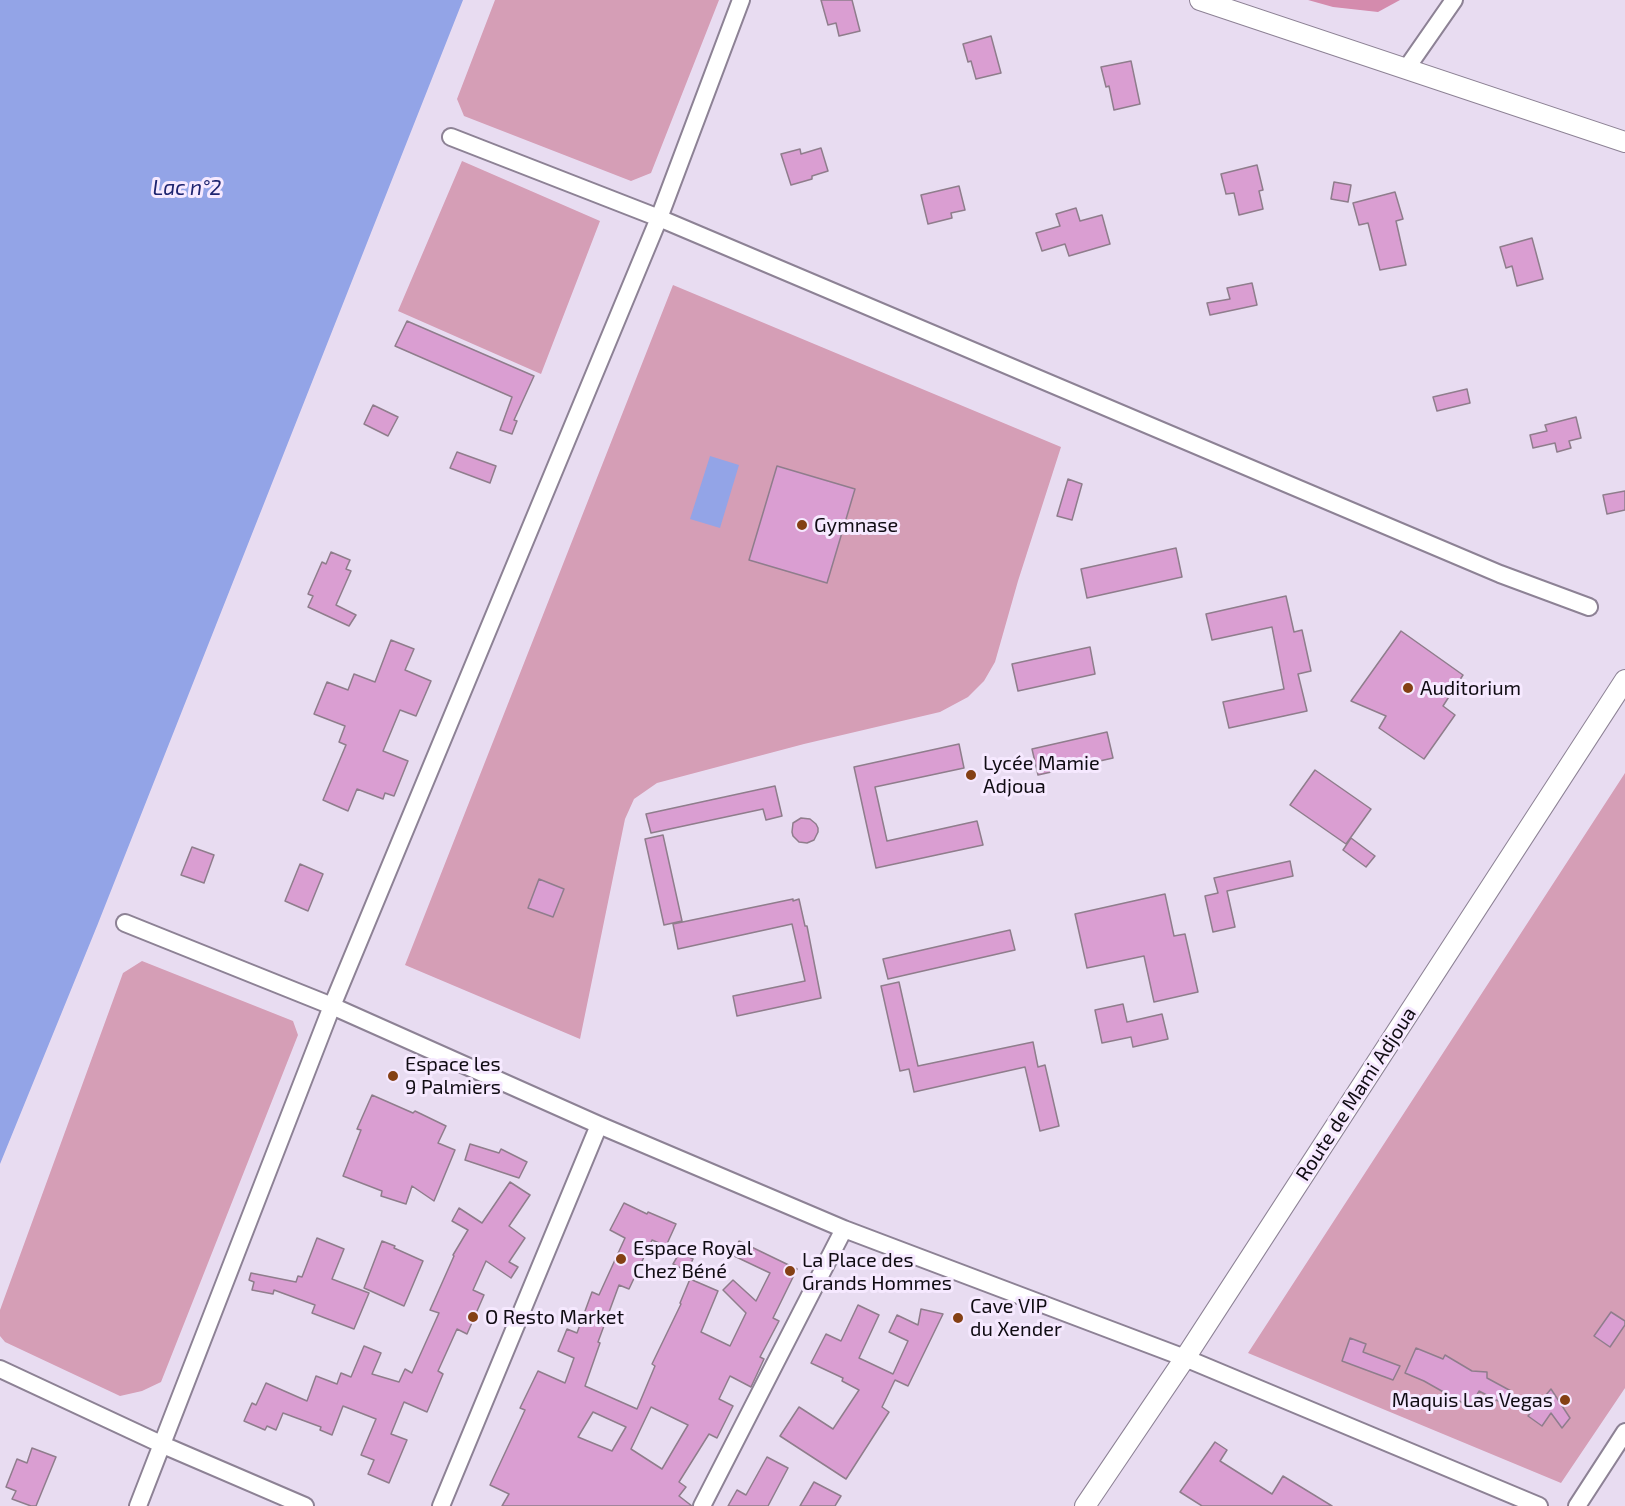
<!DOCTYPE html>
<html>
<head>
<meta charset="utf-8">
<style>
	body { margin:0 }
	canvas { display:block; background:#e8dcf1 }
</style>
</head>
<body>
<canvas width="1625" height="1506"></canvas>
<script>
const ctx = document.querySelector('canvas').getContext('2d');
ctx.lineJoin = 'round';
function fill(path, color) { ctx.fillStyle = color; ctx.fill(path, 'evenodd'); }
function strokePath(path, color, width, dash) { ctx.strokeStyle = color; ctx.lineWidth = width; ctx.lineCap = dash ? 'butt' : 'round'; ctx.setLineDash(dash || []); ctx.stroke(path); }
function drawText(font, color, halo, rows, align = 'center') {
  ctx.font = font + ' "Exo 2",sans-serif'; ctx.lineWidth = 6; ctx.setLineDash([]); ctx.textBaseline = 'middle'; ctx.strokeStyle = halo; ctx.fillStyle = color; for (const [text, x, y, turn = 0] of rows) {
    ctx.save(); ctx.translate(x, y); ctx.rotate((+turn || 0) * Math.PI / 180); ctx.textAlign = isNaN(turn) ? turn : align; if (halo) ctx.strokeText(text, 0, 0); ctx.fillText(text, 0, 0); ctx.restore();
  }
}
fill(new Path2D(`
	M 495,0 L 719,0 L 651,173 L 631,181 L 464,116 L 457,99 Z
	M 462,161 L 600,221 L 541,374 L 398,311 Z
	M 673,285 L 1061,447 L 1018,581 L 995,662 L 984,681 L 968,697 L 940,712 L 804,744 L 657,783 L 634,799 L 625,819 L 580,1039 L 405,965 Z
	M 1625,773 L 1625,1388 L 1561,1483 L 1248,1353 Z
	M 142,961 L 293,1021 L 298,1035 L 161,1382 L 142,1391 L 120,1396 L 5,1342 L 0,1336 L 0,1310 L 123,973 Z`), '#d59eb6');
fill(new Path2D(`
	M 1308,0 L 1400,0 L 1378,12 L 1333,7 Z`), '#d48bad');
fill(new Path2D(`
	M 0,0 L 463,0 L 97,926 L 0,1164 Z
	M 710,456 L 739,465 L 720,528 L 690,519 Z`), '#93a4e7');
const building = new Path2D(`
	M 821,0 L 852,0 L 860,31 L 839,36 L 836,23 L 828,25 Z
	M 991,36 L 1001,73 L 976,79 L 971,61 L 968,62 L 963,44 Z
	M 1131,61 L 1140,104 L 1114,110 L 1109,86 L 1106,87 L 1101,67 Z
	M 821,148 L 828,171 L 812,176 L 812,179 L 791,185 L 781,154 L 800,149 L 801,154 Z
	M 1257,165 L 1263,190 L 1259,191 L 1263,209 L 1239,215 L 1234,193 L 1226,194 L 1221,174 Z
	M 1334,182 L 1351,185 L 1348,202 L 1331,199 Z
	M 959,186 L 965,210 L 951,213 L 952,218 L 928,224 L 921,195 Z
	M 1395,192 L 1403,219 L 1396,221 L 1406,265 L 1380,270 L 1368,223 L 1359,225 L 1353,203 Z
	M 1076,208 L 1080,221 L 1102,215 L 1110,244 L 1069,256 L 1065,244 L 1042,251 L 1036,233 L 1060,226 L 1056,214 Z
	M 1532,238 L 1543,279 L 1517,286 L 1512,266 L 1506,268 L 1500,247 Z
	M 1252,283 L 1257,305 L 1210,315 L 1207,303 L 1230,299 L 1227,288 Z
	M 407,321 L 534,376 L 514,420 L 517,421 L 512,434 L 500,430 L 512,397 L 395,346 Z
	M 1467,389 L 1470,403 L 1437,411 L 1433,397 Z
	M 373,405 L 398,417 L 388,436 L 364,424 Z
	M 1576,417 L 1581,438 L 1569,441 L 1571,448 L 1557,452 L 1555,443 L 1533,448 L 1530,435 L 1547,431 L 1545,425 Z
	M 457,452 L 496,466 L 490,483 L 450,468 Z
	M 777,466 L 855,489 L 827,583 L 749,560 Z
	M 1068,479 L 1082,484 L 1072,520 L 1057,516 Z
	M 1625,491 L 1625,510 L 1607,514 L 1603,495 Z
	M 1176,548 L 1182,577 L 1087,598 L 1081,569 Z
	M 331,552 L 350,560 L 346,569 L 351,571 L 336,605 L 356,615 L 349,626 L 308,607 L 313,596 L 308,594 L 322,562 L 326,564 Z
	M 1286,596 L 1294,632 L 1302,630 L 1311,671 L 1298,674 L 1307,711 L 1229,728 L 1223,702 L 1284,689 L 1272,627 L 1212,640 L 1206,614 Z
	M 1401,631 L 1463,675 L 1443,706 L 1455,715 L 1424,759 L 1379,728 L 1386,716 L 1351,701 Z
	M 391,640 L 414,649 L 405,670 L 431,681 L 416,716 L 400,710 L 383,751 L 408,761 L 394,796 L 385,793 L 383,799 L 357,789 L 348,811 L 323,800 L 346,745 L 339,742 L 345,726 L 314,714 L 327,682 L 348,690 L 354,674 L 375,682 Z
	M 1090,647 L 1095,674 L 1018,691 L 1012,664 Z
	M 1107,732 L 1113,758 L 1038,775 L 1032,749 Z
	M 959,744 L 964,768 L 875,787 L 887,841 L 977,821 L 983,845 L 876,868 L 854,767 Z
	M 1315,770 L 1371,809 L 1346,844 L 1290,805 Z
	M 775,786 L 782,816 L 766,820 L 763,809 L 651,833 L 646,814 Z
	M 801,818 L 810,819 L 816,824 L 818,828 L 818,832 L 814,840 L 807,843 L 799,842 L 793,836 L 792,832 L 793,823 Z
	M 663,835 L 682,921 L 664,925 L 645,839 Z
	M 1351,838 L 1375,856 L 1366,867 L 1343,850 Z
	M 192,847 L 214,855 L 204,883 L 181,875 Z
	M 1290,861 L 1293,876 L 1227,891 L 1235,927 L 1213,932 L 1205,896 L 1218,893 L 1214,878 Z
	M 300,864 L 323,874 L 308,911 L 285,901 Z
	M 539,879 L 564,889 L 553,917 L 528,908 Z
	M 1165,894 L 1174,936 L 1185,934 L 1198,992 L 1154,1002 L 1144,956 L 1087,968 L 1075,914 Z
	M 793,899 L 793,901 L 799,899 L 805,926 L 807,926 L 821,998 L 737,1016 L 733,996 L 805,981 L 792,924 L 678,949 L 673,924 Z
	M 1010,930 L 1015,950 L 888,979 L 883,959 Z
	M 899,982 L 918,1066 L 1033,1042 L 1038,1067 L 1045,1065 L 1059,1126 L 1040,1131 L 1025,1067 L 914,1092 L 909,1069 L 900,1071 L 881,986 Z
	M 1123,1004 L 1127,1022 L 1162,1014 L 1168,1039 L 1133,1047 L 1131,1037 L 1102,1043 L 1095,1010 Z
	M 372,1095 L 413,1113 L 415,1111 L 446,1126 L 438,1143 L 455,1150 L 434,1201 L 412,1186 L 406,1204 L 381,1196 L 382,1191 L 343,1176 L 361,1130 L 357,1129 Z
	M 470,1144 L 499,1153 L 501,1149 L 527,1162 L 519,1178 L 465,1160 Z
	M 510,1182 L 530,1195 L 509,1226 L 525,1238 L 509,1262 L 518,1267 L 511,1278 L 486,1261 L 473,1290 L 484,1295 L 467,1334 L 457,1329 L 438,1371 L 443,1374 L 427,1412 L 404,1402 L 391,1434 L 407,1440 L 389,1483 L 368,1474 L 374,1460 L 361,1455 L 376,1419 L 343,1406 L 332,1435 L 320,1430 L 321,1427 L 283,1413 L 276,1430 L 267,1426 L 265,1430 L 244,1421 L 252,1403 L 256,1405 L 266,1383 L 307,1401 L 316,1376 L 337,1384 L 341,1373 L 351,1377 L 364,1346 L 381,1353 L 372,1374 L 399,1382 L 405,1369 L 412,1373 L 439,1313 L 430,1310 L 454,1256 L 453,1255 L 468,1230 L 452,1221 L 459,1208 L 482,1223 Z
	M 624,1203 L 647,1214 L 648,1212 L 676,1224 L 666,1246 L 652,1240 L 629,1289 L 619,1285 L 598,1342 L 600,1343 L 585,1386 L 637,1409 L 655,1366 L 652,1364 L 681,1304 L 680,1303 L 690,1279 L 718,1291 L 701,1332 L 730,1346 L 746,1313 L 723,1290 L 733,1280 L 756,1301 L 770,1273 L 732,1255 L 739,1241 L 797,1269 L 773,1318 L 779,1321 L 760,1357 L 764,1359 L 751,1387 L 730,1376 L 719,1399 L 733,1406 L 717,1438 L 709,1434 L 679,1482 L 686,1487 L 679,1496 L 692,1506 L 502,1506 L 509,1494 L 490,1485 L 525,1410 L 520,1408 L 538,1371 L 565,1383 L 574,1358 L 558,1351 L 567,1329 L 577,1333 L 592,1292 L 599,1295 L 625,1238 L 610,1230 ZM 651,1407 L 688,1425 L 662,1469 L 631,1449 ZM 593,1412 L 626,1427 L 612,1451 L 578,1437 Z
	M 317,1238 L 344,1249 L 332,1279 L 369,1293 L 354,1329 L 312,1313 L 315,1305 L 274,1290 L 273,1294 L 252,1290 L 254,1282 L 249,1280 L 251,1273 L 296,1282 L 298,1276 L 302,1277 Z
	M 382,1241 L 395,1246 L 394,1248 L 423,1261 L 404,1306 L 364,1288 Z
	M 680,1252 L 693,1259 L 687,1271 L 673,1264 Z
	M 858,1305 L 879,1315 L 859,1358 L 893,1374 L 908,1341 L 889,1332 L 897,1315 L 918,1325 L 921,1309 L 943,1314 L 908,1386 L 895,1380 L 882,1407 L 889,1412 L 846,1479 L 780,1436 L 799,1407 L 833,1429 L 859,1390 L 842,1381 L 843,1378 L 811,1363 L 826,1334 L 841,1341 Z
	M 1611,1312 L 1625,1321 L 1625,1325 L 1610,1347 L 1594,1336 Z
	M 1350,1338 L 1366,1344 L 1363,1352 L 1400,1366 L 1393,1380 L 1342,1361 Z
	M 1416,1348 L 1443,1359 L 1445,1355 L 1472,1371 L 1487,1372 L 1487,1378 L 1511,1391 L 1504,1404 L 1479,1391 L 1470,1407 L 1424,1381 L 1405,1373 Z
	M 1551,1389 L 1570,1418 L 1562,1428 L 1551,1413 L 1542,1426 L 1528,1416 Z
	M 1215,1442 L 1227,1450 L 1220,1461 L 1272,1494 L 1283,1476 L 1332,1506 L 1202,1506 L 1180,1492 Z
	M 32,1448 L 56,1457 L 36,1506 L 31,1506 L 12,1499 L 16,1491 L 6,1487 L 17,1459 L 27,1463 Z
	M 767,1457 L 788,1468 L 768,1506 L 728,1506 L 737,1490 L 746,1495 Z
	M 814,1482 L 841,1496 L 835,1506 L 800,1506 Z`);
fill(building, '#da9ed2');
strokePath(building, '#8f7d8c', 1.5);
const minor = new Path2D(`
	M 1406,69 L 1454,0
	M 451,137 L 659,218 L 1500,574 L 1589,607
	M 125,923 L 332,1006 L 599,1125 L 844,1229 L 1185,1358 L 1539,1506
	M 0,1369 L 163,1445 L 305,1506
	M 138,1506 L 332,1006 L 659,218 L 741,0
	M 441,1506 L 599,1125
	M 702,1506 L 844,1229
	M 1577,1506 L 1625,1432`);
const tertiary = new Path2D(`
	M 1200,0 L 1625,142
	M 1085,1506 L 1185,1358 L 1625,680`);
strokePath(minor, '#8d8295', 20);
strokePath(tertiary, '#8d8295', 22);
strokePath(minor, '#fff', 16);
strokePath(tertiary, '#fff', 20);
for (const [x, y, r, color] of [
	[802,525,6,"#844014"],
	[1408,688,6,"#844014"],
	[971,775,6,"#844014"],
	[393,1076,6,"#844014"],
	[621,1259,6,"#844014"],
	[790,1271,6,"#844014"],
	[473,1317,6,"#844014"],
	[958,1318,6,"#844014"],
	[1565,1400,6,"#844014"]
]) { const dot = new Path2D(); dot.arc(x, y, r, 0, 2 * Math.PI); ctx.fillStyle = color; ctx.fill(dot); strokePath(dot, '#f6e9ff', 2); }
drawText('20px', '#100c13', '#f6e9ff', [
	["Gymnase",814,525],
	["Auditorium",1420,688],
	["Lycée Mamie",983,763],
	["Adjoua",983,786],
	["Espace les",405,1064],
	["9 Palmiers",405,1087],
	["Espace Royal",633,1248],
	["Chez Béné",633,1271],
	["La Place des",802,1260],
	["Grands Hommes",802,1283],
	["Cave VIP",970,1306],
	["du Xender",970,1329],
	["O Resto Market",485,1317],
	["Maquis Las Vegas",1553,1400,"right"]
], 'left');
drawText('20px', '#100c13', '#f6e9ff', [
	["Route de Mami Adjoua",1356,1094,-57]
]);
drawText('italic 21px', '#1e2570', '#f6e9ff', [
	["Lac n°2",187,188]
]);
</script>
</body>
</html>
